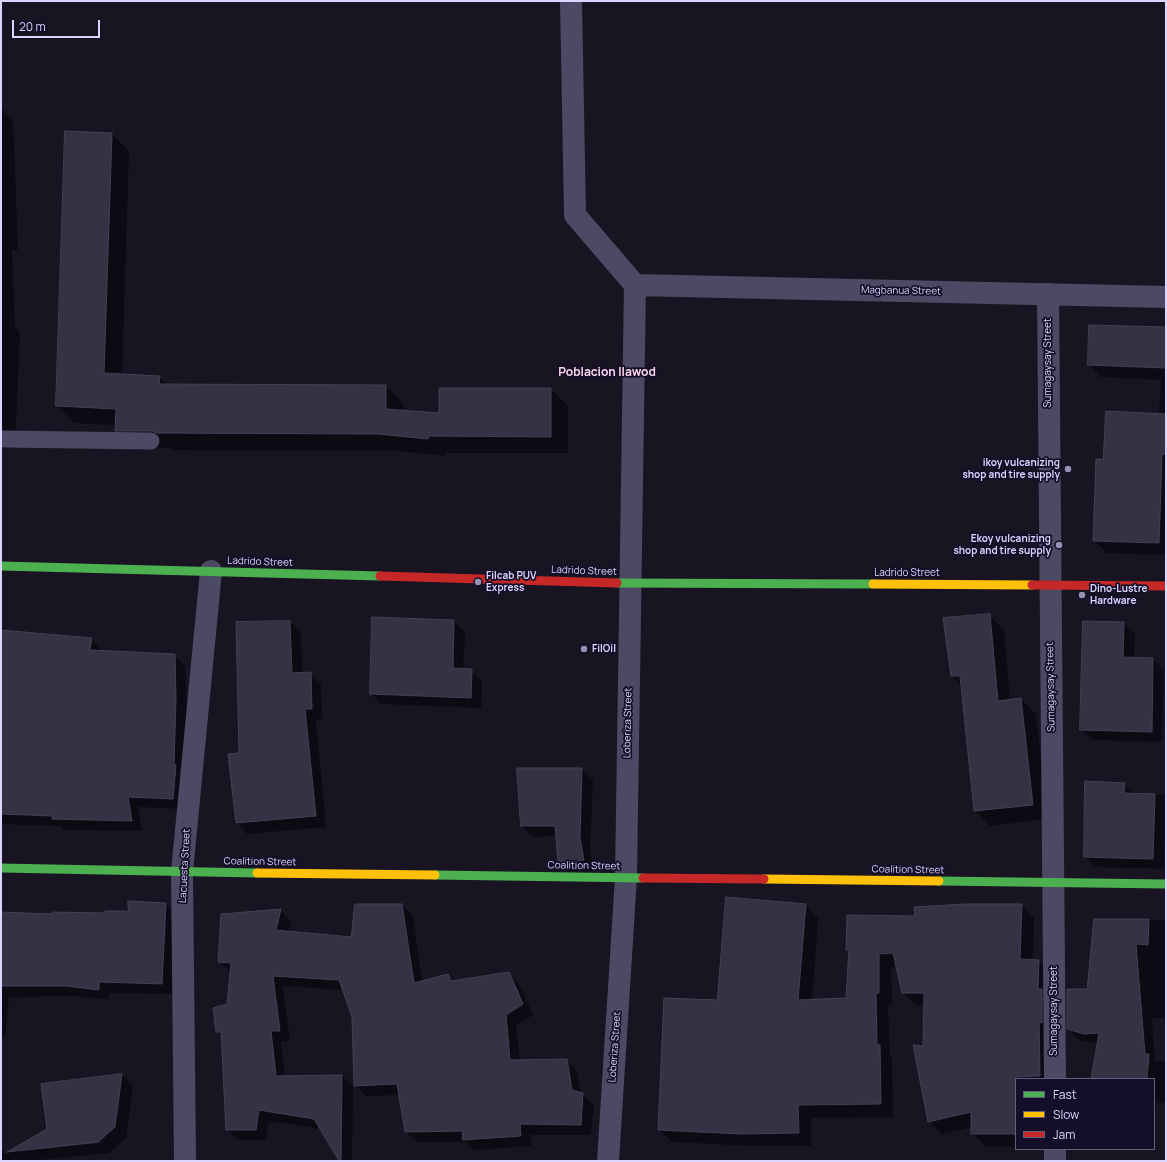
<!DOCTYPE html>
<html>
<head>
<meta charset="utf-8">
<style>
	body { margin:0 }
	#map { position:relative; width:1167px; height:1162px; overflow:hidden; background:#181422; font-family:Manrope,sans-serif }
	canvas { display:block }
	.frame { position:absolute; inset:0; border:2px solid #dcd5ff; pointer-events:none }
	.legend { position:absolute; left:1015px; top:1078px; width:140px; height:72px; box-sizing:border-box; background:#140e28; border:1px solid #645e7e; margin:0; padding:5px 7px; list-style:none; font-size:12px; color:#dcd5ff }
	.legend li { display:flex; align-items:center; gap:8px; height:20px }
	.legend b { width:20px; border:1px solid #645e7e }
	.scale { position:absolute; left:12px; top:20px; width:88px; height:18px; box-sizing:border-box; border:2px solid #dcd5ff; border-top:0; padding-left:5px; font-size:12px; line-height:14px; white-space:nowrap; color:#dcd5ff; -webkit-text-stroke:3px #140e28; paint-order:stroke }
</style>
</head>
<body>
<div id="map">
<canvas width="1167" height="1162"></canvas>
<div class="frame"></div>
<ul class="legend">
<li><b style="height:5px;background:#4caf50"></b>Fast</li>
<li><b style="height:5px;background:#ffc107"></b>Slow</li>
<li><b style="height:5px;background:#c62828"></b>Jam</li>
</ul>
<div class="scale">20 m</div>
</div>
<script>
const ctx = document.querySelector('canvas').getContext('2d');
ctx.lineJoin = 'round';
function fill(path, color) { ctx.fillStyle = color; ctx.fill(path, 'evenodd'); }
function strokePath(path, color, width, dash) { ctx.strokeStyle = color; ctx.lineWidth = width; ctx.lineCap = dash ? 'butt' : 'round'; ctx.setLineDash(dash || []); ctx.stroke(path); }
function drawText(font, color, halo, rows, align = 'center') {
  ctx.font = font + ' Manrope,sans-serif'; ctx.lineWidth = 3.5; ctx.setLineDash([]); ctx.textBaseline = 'middle'; ctx.strokeStyle = halo; ctx.fillStyle = color; for (const [text, x, y, turn = 0] of rows) {
    ctx.save(); ctx.translate(x, y); ctx.rotate((+turn || 0) * Math.PI / 180); ctx.textAlign = isNaN(turn) ? turn : align; if (halo) ctx.strokeText(text, 0, 0); ctx.fillText(text, 0, 0); ctx.restore();
  }
}
fill(new Path2D(`
	M 1,108 L 13,120 L 18,250 L 12,250 L 15,327 L 20,332 L 15,447 L 12,448 L 1,448 Z
	M 112,134 L 129,151 L 122,375 L 159,377 L 167,385 L 386,386 L 403,403 L 403,411 L 440,414 L 551,389 L 568,406 L 568,453 L 446,453 L 445,456 L 397,451 L 175,450 L 169,448 L 133,447 L 116,430 L 116,425 L 74,423 L 57,406 Z
	M 1166,328 L 1166,555 L 1107,553 L 1094,541 L 1104,460 L 1159,415 L 1161,380 L 1101,377 L 1089,365 Z
	M 989,615 L 1004,630 L 1010,700 L 1021,699 L 1036,714 L 1047,819 L 990,826 L 975,811 L 962,686 L 952,676 Z
	M 454,621 L 465,632 L 463,670 L 471,670 L 482,681 L 481,708 L 381,704 L 371,693 Z
	M 290,622 L 301,632 L 302,673 L 310,673 L 321,684 L 322,719 L 316,720 L 326,827 L 247,834 L 237,823 L 240,754 Z
	M 1084,622 L 1124,623 L 1135,634 L 1134,658 L 1153,659 L 1164,670 L 1162,742 L 1092,740 L 1081,729 Z
	M 1,631 L 92,639 L 102,652 L 174,655 L 185,666 L 187,711 L 184,809 L 138,807 L 142,831 L 64,830 L 61,826 L 1,824 Z
	M 518,769 L 582,769 L 593,780 L 590,849 L 594,870 L 570,872 L 559,862 L 557,836 L 533,837 L 522,826 Z
	M 1124,784 L 1135,794 L 1166,795 L 1164,869 L 1095,867 L 1085,856 Z
	M 166,904 L 177,914 L 173,994 L 109,993 L 109,1000 L 78,996 L 9,997 L 5,1037 L 1,1037 L 1,913 L 54,915 L 106,914 Z
	M 402,905 L 413,916 L 422,982 L 448,975 L 454,981 L 508,973 L 519,984 L 533,1015 L 516,1025 L 520,1061 L 566,1060 L 577,1071 L 581,1094 L 594,1105 L 591,1135 L 531,1135 L 531,1146 L 474,1150 L 465,1142 L 417,1142 L 406,1132 L 400,1095 L 366,1096 L 355,1085 L 353,1017 L 344,990 L 283,986 L 290,1041 L 281,1041 L 285,1077 L 342,1076 L 353,1086 L 352,1161 L 340,1161 L 321,1129 L 269,1121 L 266,1140 L 238,1140 L 227,1129 L 222,1037 L 217,1032 L 228,1005 L 231,972 L 219,961 L 280,910 L 291,921 L 288,932 L 352,938 Z
	M 806,905 L 818,918 L 812,1001 L 847,999 L 850,952 L 847,949 L 916,917 L 1021,905 L 1034,918 L 1033,961 L 1039,961 L 1052,973 L 1052,1079 L 1016,1079 L 1016,1147 L 985,1146 L 972,1133 L 972,1127 L 942,1134 L 929,1121 L 924,1047 L 925,1005 L 915,1005 L 903,992 L 897,966 L 891,967 L 892,1005 L 888,1005 L 890,1056 L 892,1059 L 893,1117 L 811,1118 L 811,1146 L 754,1146 L 672,1142 L 659,1129 L 718,1001 Z
	M 1095,920 L 1166,920 L 1166,1018 L 1152,1018 L 1155,1061 L 1166,1061 L 1166,1103 L 1156,1103 L 1155,1115 L 1154,1079 L 1092,1079 L 1099,1044 L 1079,1040 L 1068,1029 L 1088,990 Z
	M 122,1075 L 133,1086 L 126,1138 L 109,1153 L 28,1161 L 1,1161 L 1,1147 L 3,1155 L 48,1130 L 43,1085 ZM 103,1141 L 103,1143 L 42,1149 L 45,1147 Z`), '#0007');
const building = new Path2D(`
	M 65,131 L 112,133 L 104,373 L 160,376 L 159,384 L 386,385 L 386,409 L 439,413 L 439,388 L 551,388 L 551,437 L 429,436 L 428,439 L 379,434 L 157,433 L 151,431 L 115,431 L 116,409 L 56,406 Z
	M 1089,325 L 1166,327 L 1166,368 L 1088,365 Z
	M 1106,411 L 1166,414 L 1166,454 L 1162,454 L 1159,543 L 1093,541 L 1096,459 L 1103,459 Z
	M 990,614 L 998,701 L 1021,698 L 1033,805 L 974,811 L 960,676 L 951,676 L 943,618 Z
	M 372,617 L 454,620 L 453,668 L 472,669 L 471,698 L 370,694 Z
	M 290,621 L 292,673 L 311,672 L 312,709 L 305,709 L 316,816 L 236,823 L 228,754 L 239,753 L 236,622 Z
	M 1083,621 L 1124,622 L 1123,657 L 1153,658 L 1152,732 L 1080,730 Z
	M 1,630 L 92,638 L 90,650 L 175,654 L 176,700 L 174,765 L 176,765 L 173,799 L 128,797 L 132,821 L 52,819 L 52,816 L 1,814 Z
	M 517,768 L 582,768 L 580,838 L 584,860 L 558,862 L 555,826 L 521,826 Z
	M 1085,781 L 1125,783 L 1124,793 L 1155,794 L 1153,859 L 1084,857 Z
	M 726,897 L 806,904 L 798,1000 L 846,998 L 849,950 L 846,950 L 847,915 L 915,916 L 914,907 L 965,904 L 1022,904 L 1020,959 L 1039,960 L 1038,989 L 1042,989 L 1042,1023 L 1039,1022 L 1040,1076 L 1016,1077 L 1016,1134 L 971,1134 L 971,1112 L 928,1122 L 913,1045 L 923,1046 L 924,993 L 902,993 L 893,953 L 879,954 L 879,993 L 876,993 L 877,1045 L 880,1045 L 881,1104 L 798,1105 L 799,1133 L 741,1134 L 658,1130 L 664,998 L 717,1000 Z
	M 128,901 L 166,903 L 162,984 L 99,982 L 99,990 L 67,986 L 1,986 L 1,912 L 52,914 L 52,912 L 105,913 L 105,911 L 128,911 Z
	M 355,904 L 402,904 L 414,983 L 448,974 L 451,981 L 509,972 L 523,1004 L 506,1015 L 510,1060 L 567,1059 L 572,1090 L 583,1093 L 581,1125 L 520,1124 L 521,1136 L 462,1140 L 463,1131 L 405,1132 L 397,1084 L 354,1086 L 352,1017 L 339,980 L 273,976 L 280,1031 L 271,1031 L 276,1076 L 342,1075 L 341,1161 L 339,1161 L 314,1119 L 259,1110 L 256,1130 L 226,1130 L 221,1032 L 216,1032 L 213,1008 L 227,1004 L 231,963 L 218,962 L 221,914 L 281,909 L 276,930 L 351,937 Z
	M 1094,919 L 1149,919 L 1148,945 L 1136,944 L 1145,1054 L 1149,1054 L 1147,1079 L 1091,1079 L 1099,1033 L 1084,1034 L 1067,1029 L 1067,989 L 1087,989 Z
	M 122,1074 L 115,1127 L 98,1142 L 7,1152 L 47,1129 L 41,1084 Z`);
fill(building, '#363244');
strokePath(building, '#443f56', 1);
strokePath(new Path2D(`
	M 1,439 L 151,441`), '#4b4963', 17);
strokePath(new Path2D(`
	M 571,1 L 575,215 L 635,285
	M 635,285 L 1166,297
	M 1048,294 L 1055,1079
	M 1055,1149 L 1055,1161
	M 185,1161 L 182,872 L 211,571
	M 608,1161 L 626,877 L 635,285`), '#4b4963', 22);
strokePath(new Path2D(`
	M 1,566 L 380,576
	M 617,583 L 873,584
	M 1,868 L 257,873
	M 435,875 L 643,878
	M 939,881 L 1166,884`), '#4caf50', 9);
strokePath(new Path2D(`
	M 873,584 L 1032,585
	M 257,873 L 435,875
	M 764,879 L 939,881`), '#ffc107', 9);
strokePath(new Path2D(`
	M 380,576 L 617,583
	M 1032,585 L 1166,586
	M 643,878 L 764,879`), '#c62828', 9);
for (const [x, y, r, color] of [
	[1068,469,4,"#9791b2"],
	[1059,545,4,"#9791b2"],
	[478,582,4,"#9791b2"],
	[1082,595,4,"#9791b2"],
	[584,649,4,"#9791b2"]
]) { const dot = new Path2D(); dot.arc(x, y, r, 0, 2 * Math.PI); ctx.fillStyle = color; ctx.fill(dot); strokePath(dot, '#140e28', 1.5); }
drawText('10px', '#dcd5ff', '#140e28', [
	["Magbanua Street",901,291,1],
	["Sumagaysay Street",1048,363,-90],
	["Ladrido Street",260,562,2],
	["Ladrido Street",584,571,2],
	["Ladrido Street",907,573],
	["Sumagaysay Street",1051,687,-91],
	["Loberiza Street",628,723,-89],
	["Coalition Street",260,862,1],
	["Lacuesta Street",185,866,-87],
	["Coalition Street",584,866,1],
	["Coalition Street",908,870,1],
	["Sumagaysay Street",1054,1011,-90],
	["Loberiza Street",615,1047,-86]
]);
drawText('bold 10px', '#dcd5ff', '#140e28', [
	["ikoy vulcanizing",1060,463,"right"],
	["shop and tire supply",1060,475,"right"],
	["Ekoy vulcanizing",1051,539,"right"],
	["shop and tire supply",1051,551,"right"],
	["Filcab PUV",486,576],
	["Express",486,588],
	["Dino-Lustre",1090,589],
	["Hardware",1090,601],
	["FilOil",592,649]
], 'left');
drawText('bold 12px', '#ffd7ef', '#140e28', [
	["Poblacion Ilawod",607,373]
]);
</script>
</body>
</html>
